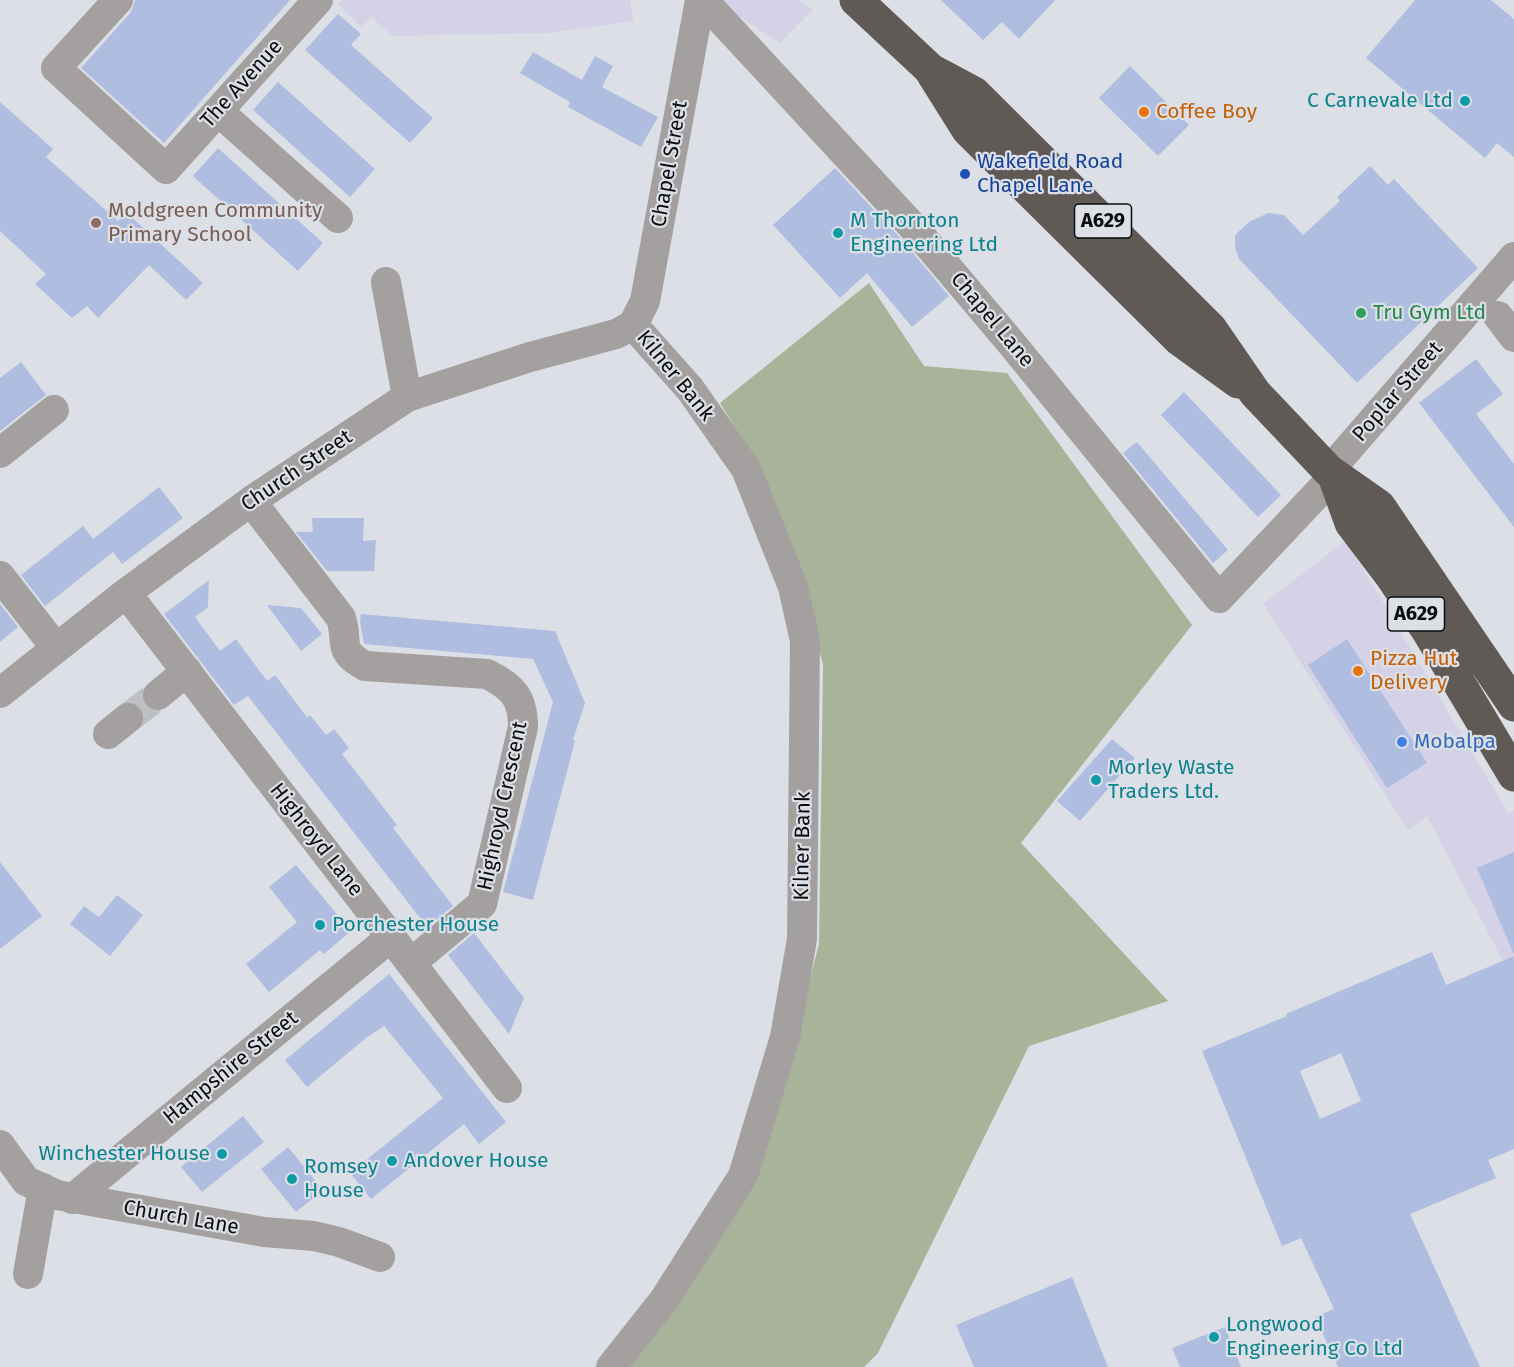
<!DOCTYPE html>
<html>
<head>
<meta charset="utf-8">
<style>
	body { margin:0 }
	canvas { display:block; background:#dcdfe5 }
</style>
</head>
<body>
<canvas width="1514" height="1367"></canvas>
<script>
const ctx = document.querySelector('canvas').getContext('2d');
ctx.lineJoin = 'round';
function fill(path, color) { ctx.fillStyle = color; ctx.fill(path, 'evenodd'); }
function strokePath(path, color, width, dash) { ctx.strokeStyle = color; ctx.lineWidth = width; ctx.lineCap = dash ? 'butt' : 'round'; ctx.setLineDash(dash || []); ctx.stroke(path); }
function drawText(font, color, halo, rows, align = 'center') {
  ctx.font = font + ' "Fira Sans",sans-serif'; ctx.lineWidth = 4.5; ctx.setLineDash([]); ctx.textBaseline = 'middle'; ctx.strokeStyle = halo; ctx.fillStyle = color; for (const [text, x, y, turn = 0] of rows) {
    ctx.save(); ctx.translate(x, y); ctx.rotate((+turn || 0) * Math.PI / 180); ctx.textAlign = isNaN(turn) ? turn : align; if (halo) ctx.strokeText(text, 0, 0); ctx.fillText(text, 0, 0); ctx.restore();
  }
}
fill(new Path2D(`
	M 342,0 L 630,0 L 634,21 L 549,33 L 393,36 L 371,17 L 362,27 L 338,4 Z
	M 723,0 L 797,0 L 813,10 L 780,43 L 731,11 Z
	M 1346,540 L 1508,813 L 1514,811 L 1514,982 L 1427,816 L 1408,830 L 1263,604 Z`), '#d5d2e8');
fill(new Path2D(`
	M 869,283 L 924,366 L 1007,373 L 1192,625 L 1021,843 L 1168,1001 L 1029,1046 L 878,1353 L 864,1367 L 625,1367 L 665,1315 L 756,1184 L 819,944 L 823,664 L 790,554 L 763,473 L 720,403 Z`), '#a8b399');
fill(new Path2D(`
	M 135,0 L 290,0 L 164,143 L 81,68 L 131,12 Z
	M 941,0 L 1055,0 L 1019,39 L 1002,22 L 983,40 Z
	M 1415,0 L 1491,0 L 1514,19 L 1514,157 L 1497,143 L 1485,158 L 1366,58 Z
	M 338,14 L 361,34 L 351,45 L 433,118 L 410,143 L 305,50 Z
	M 533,52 L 582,80 L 595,56 L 613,66 L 602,87 L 658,117 L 641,147 L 568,107 L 570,102 L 520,73 Z
	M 1130,66 L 1189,125 L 1158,156 L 1099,98 Z
	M 278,82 L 375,169 L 350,197 L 253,110 Z
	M 0,102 L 53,149 L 46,157 L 118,221 L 126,212 L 203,283 L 186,300 L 149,265 L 98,318 L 87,306 L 72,318 L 35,284 L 46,274 L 0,231 Z
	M 218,148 L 323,243 L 298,271 L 193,176 Z
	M 1370,166 L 1388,185 L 1394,179 L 1478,268 L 1357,383 L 1239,259 L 1235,247 L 1235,235 L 1249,222 L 1268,213 L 1284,215 L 1303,235 L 1340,201 L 1337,197 Z
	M 835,168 L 902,240 L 949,296 L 912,327 L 867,273 L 840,298 L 773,225 Z
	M 1476,359 L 1503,394 L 1476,414 L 1514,464 L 1514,527 L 1419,403 Z
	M 21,362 L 46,395 L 0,431 L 0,378 Z
	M 1184,392 L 1281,495 L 1258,517 L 1161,415 Z
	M 1137,442 L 1228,550 L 1213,563 L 1123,453 Z
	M 159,487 L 183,518 L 122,564 L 113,552 L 45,606 L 21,575 L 83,526 L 93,539 Z
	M 312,518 L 364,518 L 363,541 L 376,540 L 374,571 L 327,571 L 296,532 L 313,532 Z
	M 209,580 L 208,607 L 195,617 L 220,651 L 236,639 L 267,681 L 275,675 L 307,717 L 310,715 L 326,735 L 334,729 L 349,748 L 342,754 L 397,825 L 393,828 L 453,906 L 427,927 L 248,696 L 234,705 L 164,614 Z
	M 0,604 L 18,627 L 0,642 Z
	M 267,605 L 301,608 L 322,634 L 301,651 Z
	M 361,614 L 555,631 L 585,703 L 573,740 L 575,741 L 533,900 L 503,892 L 553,702 L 533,659 L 364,644 L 360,622 Z
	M 1347,639 L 1427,763 L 1387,788 L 1308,665 Z
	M 1112,739 L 1135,758 L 1080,821 L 1057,801 Z
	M 1514,852 L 1514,955 L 1477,868 Z
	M 0,862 L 42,916 L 0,949 Z
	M 296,865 L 351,931 L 324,954 L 320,950 L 269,992 L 246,964 L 297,922 L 269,887 Z
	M 117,895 L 143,915 L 110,956 L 70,924 L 84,906 L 99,917 Z
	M 474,933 L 524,998 L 509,1034 L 448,955 Z
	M 1432,952 L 1446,985 L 1514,956 L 1514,1149 L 1488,1160 L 1496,1178 L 1410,1214 L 1480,1367 L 1338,1367 L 1315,1317 L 1334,1309 L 1301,1238 L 1282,1246 L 1202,1051 L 1287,1016 L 1286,1014 ZM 1341,1053 L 1361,1101 L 1320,1119 L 1300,1071 Z
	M 389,974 L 506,1122 L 479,1144 L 464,1124 L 371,1199 L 350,1173 L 443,1098 L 384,1026 L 366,1038 L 307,1087 L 285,1060 Z
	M 243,1116 L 264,1142 L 202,1192 L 181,1167 Z
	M 288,1147 L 323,1190 L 296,1212 L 261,1169 Z
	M 1072,1277 L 1108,1367 L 974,1367 L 956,1325 Z
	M 1225,1327 L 1241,1367 L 1180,1367 L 1172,1348 Z`), '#afbde0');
strokePath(new Path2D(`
	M 128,718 L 158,695`), '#bdbfc5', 30, [30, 15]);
strokePath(new Path2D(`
	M 118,0 L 56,68 L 166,169 L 318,0
	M 703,0 L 915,229 L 1012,344 L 1219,598 L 1334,476
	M 218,111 L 338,218
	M 386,282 L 407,397
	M 1498,316 L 1514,337
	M 633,325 L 645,301 L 700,0
	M 0,453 L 54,410
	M 1329,471 L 1514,257
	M 251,501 L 341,618 C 349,643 336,650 365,666 L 487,674 C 513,687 523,698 523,727 L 482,904 L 411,963
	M 0,576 L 56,648
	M 126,593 L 507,1088
	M 0,693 L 126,593 L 251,501 L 407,397 L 530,357 L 616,334 L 633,325
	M 158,695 L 187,671
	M 108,734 L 128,718
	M 0,1145 L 26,1181 L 57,1195 L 264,1232 L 314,1236 L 339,1242 L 380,1257
	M 72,1199 L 391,937
	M 28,1274 L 43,1188
	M 611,1367 L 664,1300 L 743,1176 L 785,1037 L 802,939 L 805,641 L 793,587 L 746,469 L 690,389 L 633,325`), '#a3a09f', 30);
strokePath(new Path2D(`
	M 856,0 L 931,70 L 974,93 L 1211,329 L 1255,393 L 1329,471 L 1379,506 L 1514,705
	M 931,71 L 968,130 L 1180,340 L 1238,382
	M 1334,476 L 1351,523 L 1392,577 L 1428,631 L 1514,775`), '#605a57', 33);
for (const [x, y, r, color] of [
	[1465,101,6,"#0f9aa8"],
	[1144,112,6,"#e8710a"],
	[965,174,6,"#1a4fb4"],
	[96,223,6,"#8d6e63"],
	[838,233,6,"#0f9aa8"],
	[1361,313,6,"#2e9e5b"],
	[1358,671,6,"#e8710a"],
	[1402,742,6,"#3f7fe0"],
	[1096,780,6,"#0f9aa8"],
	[320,925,6,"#0f9aa8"],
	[222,1154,6,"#0f9aa8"],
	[392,1161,6,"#0f9aa8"],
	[292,1179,6,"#0f9aa8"],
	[1214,1337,6,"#0f9aa8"]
]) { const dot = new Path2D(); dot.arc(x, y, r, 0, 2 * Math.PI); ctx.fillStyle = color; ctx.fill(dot); strokePath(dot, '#dcdfe5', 2); }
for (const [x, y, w] of [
	[1103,221,57],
	[1416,614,57]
]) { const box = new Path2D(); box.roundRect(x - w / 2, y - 17, w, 34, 4.5); ctx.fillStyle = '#dcdfe5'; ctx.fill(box); strokePath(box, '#0b0c0e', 1.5); }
drawText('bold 20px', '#0b0c0e', null, [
	["A629",1103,221],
	["A629",1416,614]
]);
drawText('21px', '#0b0c0e', '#dcdfe5', [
	["The Avenue",242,84,-48],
	["Chapel Street",670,164,-80],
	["Chapel Lane",992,320,50],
	["Kilner Bank",675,376,51],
	["Poplar Street",1398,392,-49],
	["Church Street",297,471,-34],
	["Highroyd Crescent",503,806,-78],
	["Highroyd Lane",316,840,52],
	["Kilner Bank",803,846,-89],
	["Hampshire Street",231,1068,-39],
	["Church Lane",181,1218,10]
]);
drawText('21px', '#0d838f', '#dcdfe5', [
	["C Carnevale Ltd",1453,101,"right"],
	["M Thornton",850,221],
	["Engineering Ltd",850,245],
	["Morley Waste",1108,768],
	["Traders Ltd.",1108,792],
	["Porchester House",332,925],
	["Winchester House",210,1154,"right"],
	["Andover House",404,1161],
	["Romsey",304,1167],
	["House",304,1191],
	["Longwood",1226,1325],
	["Engineering Co Ltd",1226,1349]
], 'left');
drawText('21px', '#c56008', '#dcdfe5', [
	["Coffee Boy",1156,112],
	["Pizza Hut",1370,659],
	["Delivery",1370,683]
], 'left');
drawText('21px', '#164399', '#dcdfe5', [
	["Wakefield Road",977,162],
	["Chapel Lane",977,186]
], 'left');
drawText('21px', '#785e54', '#dcdfe5', [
	["Moldgreen Community",108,211],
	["Primary School",108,235]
], 'left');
drawText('21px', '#27864d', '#dcdfe5', [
	["Tru Gym Ltd",1373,313]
], 'left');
drawText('21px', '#366cbe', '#dcdfe5', [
	["Mobalpa",1414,742]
], 'left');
</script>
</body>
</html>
